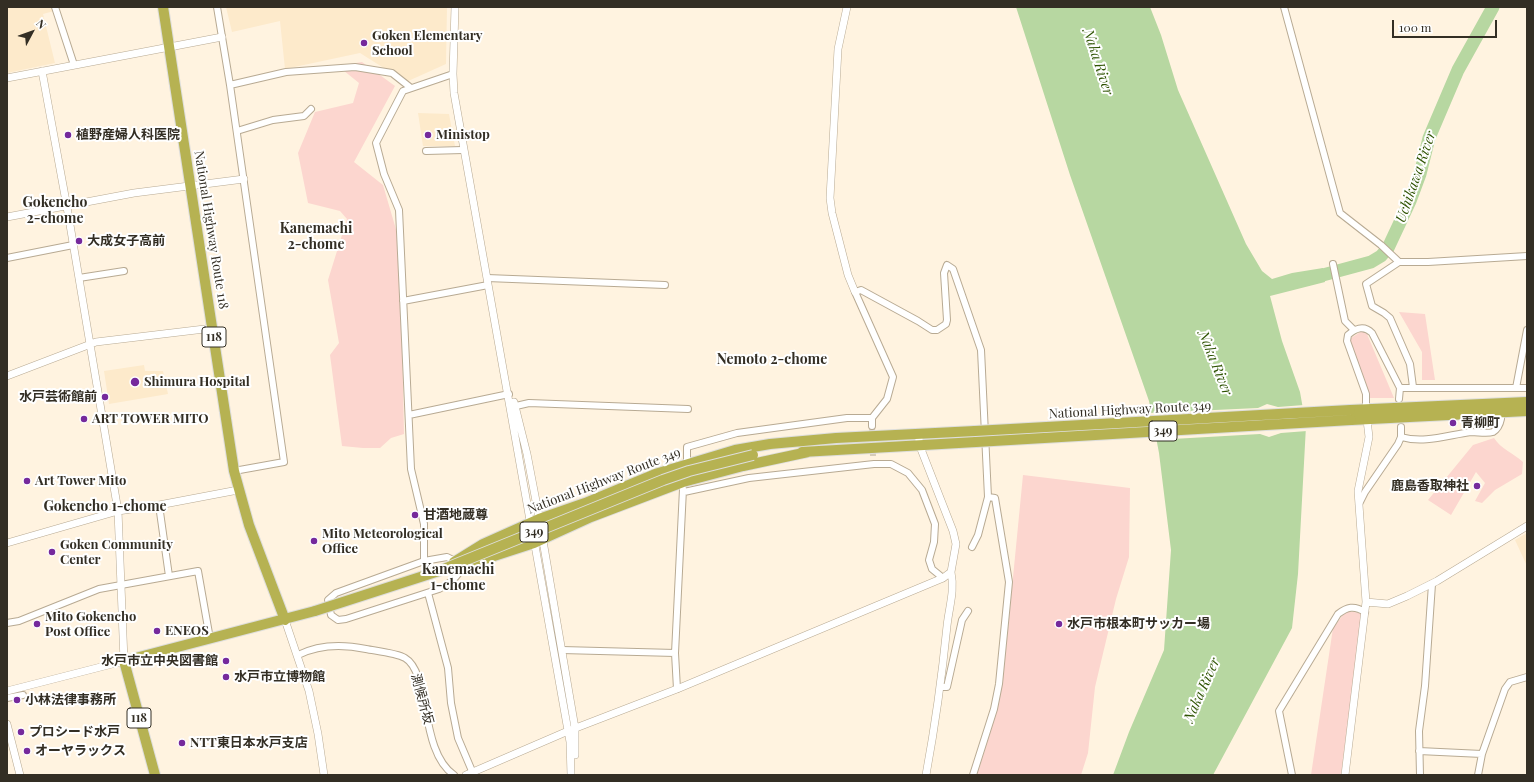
<!DOCTYPE html>
<html>
<head>
<meta charset="utf-8">
<style>
	body { margin:0 }
	#map { position:relative; width:1534px; height:782px; overflow:hidden; background:#fff3e0; font-family:"Playfair Display",serif }
	canvas { display:block }
	.frame { position:absolute; inset:0; border:8px solid #332e24; pointer-events:none }
	.north { position:absolute; left:12px; top:12px; width:40px; height:40px; -webkit-text-stroke:3px #fff; paint-order:stroke; rotate:49deg; font-size:11px; font-weight:700; line-height:16px; text-align:center; color:#332e24 }
	.north::after { content:''; display:block; margin:auto; width:14px; height:18px; background:#332e24; clip-path:polygon(50% 0,100% 100%,50% 72%,0 100%) }
	.scale { position:absolute; left:1392px; top:20px; width:105px; height:18px; box-sizing:border-box; border:2px solid #332e24; border-top:0; padding-left:5px; font-size:12px; line-height:14px; white-space:nowrap; color:#332e24; -webkit-text-stroke:3px #fff; paint-order:stroke }
</style>
</head>
<body>
<div id="map">
<canvas width="1534" height="782"></canvas>
<div class="frame"></div>
<div class="north">N</div>
<div class="scale">100 m</div>
</div>
<script>
const ctx = document.querySelector('canvas').getContext('2d');
ctx.lineJoin = 'round';
function fill(path, color) { ctx.fillStyle = color; ctx.fill(path, 'evenodd'); }
function strokePath(path, color, width, dash) { ctx.strokeStyle = color; ctx.lineWidth = width; ctx.lineCap = dash ? 'butt' : 'round'; ctx.setLineDash(dash || []); ctx.stroke(path); }
function drawText(font, color, halo, rows, align = 'center') {
  ctx.font = font + ' "Playfair Display","Noto Sans JP",serif'; ctx.lineWidth = 4; ctx.setLineDash([]); ctx.textBaseline = 'middle'; ctx.strokeStyle = halo; ctx.fillStyle = color; for (const [text, x, y, turn = 0] of rows) {
    ctx.save(); ctx.translate(x, y); ctx.rotate((+turn || 0) * Math.PI / 180); ctx.textAlign = isNaN(turn) ? turn : align; if (halo) ctx.strokeText(text, 0, 0); ctx.fillText(text, 0, 0); ctx.restore();
  }
}
fill(new Path2D(`
	M 7,7 L 52,7 L 54,11 L 43,14 L 55,63 L 7,73 Z
	M 226,7 L 447,7 L 446,64 L 406,82 L 360,53 L 285,69 L 280,21 L 232,32 Z
	M 418,113 L 449,114 L 455,146 L 423,146 Z
	M 144,365 L 145,371 L 163,371 L 168,394 L 109,404 L 104,371 Z
	M 1527,533 L 1527,566 L 1515,540 Z`), '#fdeacb');
fill(new Path2D(`
	M 362,62 L 395,86 L 354,162 L 383,185 L 400,243 L 404,434 L 391,438 L 380,448 L 363,448 L 342,446 L 330,355 L 339,343 L 328,280 L 347,219 L 340,211 L 308,203 L 298,153 L 315,112 L 353,103 L 359,83 L 338,66 Z
	M 1399,312 L 1425,314 L 1435,380 L 1422,380 L 1422,352 Z
	M 1362,331 L 1367,334 L 1394,398 L 1369,398 L 1350,346 L 1351,338 Z
	M 1494,438 C 1501,449 1513,453 1523,462 L 1522,474 L 1495,490 L 1482,503 L 1475,501 L 1485,483 L 1476,472 L 1451,515 L 1428,500 L 1473,445 Z
	M 1023,475 L 1130,488 L 1129,557 L 1116,599 L 1095,687 L 1088,753 L 1081,775 L 977,775 L 997,710 L 1006,649 Z
	M 1346,611 L 1362,613 L 1341,775 L 1311,775 L 1333,628 Z`), '#fcd6cf');
fill(new Path2D(`
	M 1016,7 L 1150,7 L 1161,35 L 1178,90 L 1246,244 L 1262,271 L 1272,279 L 1292,273 L 1323,268 L 1325,282 L 1270,296 L 1282,341 L 1300,392 L 1306,426 L 1298,574 L 1292,628 L 1213,775 L 1113,775 L 1129,732 L 1164,650 L 1171,550 L 1159,453 L 1149,401 L 1070,175 Z`), '#b7d7a1');
fill(new Path2D(`
	M 1267,404 L 1278,407 L 1304,405 L 1307,431 L 1281,433 L 1269,437 L 1260,434 L 1155,440 L 1150,413 L 1258,408 Z`), '#fff3e0');
strokePath(new Path2D(`
	M 1308,279 L 1371,262 L 1381,256 L 1388,248 L 1410,201 L 1420,174 L 1429,138 L 1458,70 L 1493,7`), '#b7d7a1', 13);
strokePath(new Path2D(`
	M 872,426 L 873,456`), '#d6ccba', 6, [6, 3]);
const minor = new Path2D(`
	M 55,7 L 74,65
	M 217,7 L 230,85 L 284,462 L 234,471
	M 1284,7 L 1340,213 L 1381,245 L 1399,262 L 1428,262 L 1527,256
	M 230,85 L 286,72 L 355,67 L 392,73 L 411,88
	M 237,131 L 273,120 L 304,116 L 311,109
	M 426,151 L 463,150
	M 7,258 L 73,245
	M 1399,262 L 1366,284 L 1372,306 L 1384,313 L 1390,318 L 1410,364 L 1413,387
	M 1333,264 L 1345,321 L 1354,330
	M 79,278 L 124,271
	M 487,278 L 665,285
	M 403,301 L 488,285
	M 1400,388 L 1527,388
	M 1516,388 L 1527,330
	M 516,406 L 529,403 L 688,409
	M 1366,412 L 1366,394 L 1347,341 L 1348,335 C 1356,328 1364,325 1372,333 L 1400,388 L 1399,399
	M 409,415 L 509,394
	M 872,426 L 872,418 L 887,399 L 893,377 L 855,292 L 861,290 L 918,321 L 932,330 L 937,330 L 946,324 L 947,320 L 944,273 L 947,265 L 953,269 L 981,350 L 988,497 L 978,535 L 972,547
	M 1401,437 C 1424,444 1448,435 1471,432 C 1478,432 1487,434 1493,432 C 1498,429 1500,424 1501,419
	M 687,463 L 687,447 L 737,433 L 847,418 L 872,418
	M 684,492 L 749,478 L 874,464 L 891,464 L 908,473 L 922,490 L 935,524 L 934,542 L 929,560 L 932,569 L 943,578
	M 1359,504 L 1365,492 L 1398,444 L 1401,437 L 1401,427
	M 159,505 L 169,576
	M 424,561 L 424,524 L 411,469 L 399,210 L 384,174 L 376,143 L 403,91 L 453,74
	M 455,561 L 447,557 L 424,561 L 336,593 L 328,600 L 331,615 L 338,620 L 346,619 L 439,589 C 450,583 457,578 462,567
	M 428,593 L 448,668 L 451,703 L 458,738 L 472,771
	M 7,623 L 19,621 L 99,589 L 198,571 L 210,639
	M 562,650 L 675,653
	M 298,655 C 320,644 342,644 366,649 C 376,651 396,653 405,658 C 431,673 419,751 454,775
	M 940,687 L 947,687 L 962,620 L 968,611
	M 677,689 L 675,653 L 683,489
	M 7,698 L 23,695
	M 1419,751 L 1482,754
	M 973,775 L 994,709 L 999,684 L 1009,582 L 995,498 L 988,497
	M 1292,775 L 1279,711 L 1338,614 C 1347,607 1354,605 1365,612
	M 1420,775 L 1419,731 L 1425,686 L 1432,584
	M 1478,775 L 1482,754 L 1505,689 L 1510,682 L 1527,677`);
const tertiary = new Path2D(`
	M 455,7 L 453,74 L 454,93 L 531,526
	M 847,7 L 838,49 L 830,198 L 832,213 L 848,275 L 855,292
	M 7,78 L 222,37
	M 7,217 L 134,193 L 244,179
	M 7,376 L 96,342 L 213,328
	M 514,402 L 527,454 L 540,522
	M 1367,420 L 1369,437 L 1358,491 L 1366,602 L 1388,604 L 1407,596 L 1437,581 L 1527,526
	M 542,535 L 575,728 L 575,755
	M 534,540 L 570,742 L 571,775
	M 7,543 L 118,511 L 159,505 L 238,490
	M 285,620 L 309,691 L 318,734 L 324,775
	M 7,691 L 124,661 L 118,511 L 67,207 L 42,71
	M 7,724 L 20,775
	M 466,775 L 568,731 L 677,689 L 943,578 L 951,572 L 956,544 L 953,531 L 919,444 L 919,433
	M 926,775 C 935,726 942,676 947,626 C 949,607 955,591 951,572
	M 1345,775 L 1366,602`);
const trunk = new Path2D(`
	M 163,7 L 234,471 L 249,525 L 285,620
	M 1350,410 L 1527,402
	M 1351,420 L 1527,411
	M 802,452 L 976,442
	M 454,562 L 483,544 L 539,519 L 585,503 L 655,474 L 735,450 L 770,444 L 836,438 L 975,431
	M 454,569 L 534,543 L 591,517 L 683,482 L 743,466 L 808,452
	M 155,775 L 124,661 L 315,611`);
strokePath(minor, '#b8aa93', 8);
strokePath(tertiary, '#b8aa93', 8);
strokePath(trunk, '#dededc', 12);
strokePath(minor, '#fff', 6);
strokePath(tertiary, '#fff', 7);
strokePath(trunk, '#b6b252', 10);
const trunkBridge = new Path2D(`
	M 975,431 L 1350,410
	M 976,442 L 1351,420
	M 315,611 L 439,571 L 663,480 L 689,471 L 753,455`);
strokePath(trunkBridge, '#dededc', 12, []);
strokePath(trunkBridge, '#b6b252', 10);
for (const [x, y, r, color] of [
	[364,43,4,"#75299c"],
	[68,135,4,"#75299c"],
	[428,135,4,"#75299c"],
	[79,241,4,"#75299c"],
	[135,382,5,"#75299c"],
	[105,397,4,"#75299c"],
	[84,419,4,"#75299c"],
	[1453,423,4,"#75299c"],
	[27,481,4,"#75299c"],
	[1477,486,4,"#75299c"],
	[415,515,4,"#75299c"],
	[314,541,4,"#75299c"],
	[52,552,4,"#75299c"],
	[37,624,4,"#75299c"],
	[1059,624,4,"#75299c"],
	[157,631,4,"#75299c"],
	[226,661,4,"#75299c"],
	[226,677,4,"#75299c"],
	[17,700,4,"#75299c"],
	[21,732,4,"#75299c"],
	[182,743,4,"#75299c"],
	[27,751,4,"#75299c"]
]) { const dot = new Path2D(); dot.arc(x, y, r, 0, 2 * Math.PI); ctx.fillStyle = color; ctx.fill(dot); strokePath(dot, '#fff', 1.5); }
for (const [x, y, w] of [
	[214,337,24],
	[1163,431,28],
	[534,532,28],
	[139,718,24]
]) { const box = new Path2D(); box.roundRect(x - w / 2, y - 10, w, 20, 3); ctx.fillStyle = '#fff'; ctx.fill(box); strokePath(box, '#332e24', 1); }
drawText('bold 12px', '#332e24', null, [
	["118",214,337],
	["349",1163,431],
	["349",534,532],
	["118",139,718]
]);
drawText('bold 13px', '#332e24', '#fff', [
	["Goken Elementary",372,36],
	["School",372,51],
	["植野産婦人科医院",76,135],
	["Ministop",436,135],
	["大成女子高前",87,241],
	["Shimura Hospital",144,382],
	["水戸芸術館前",97,397,"right"],
	["ART TOWER MITO",92,419],
	["青柳町",1461,423],
	["Art Tower Mito",35,481],
	["鹿島香取神社",1469,486,"right"],
	["甘酒地蔵尊",423,515],
	["Mito Meteorological",322,534],
	["Office",322,549],
	["Goken Community",60,545],
	["Center",60,560],
	["Mito Gokencho",45,617],
	["Post Office",45,632],
	["水戸市根本町サッカー場",1067,624],
	["ENEOS",165,631],
	["水戸市立中央図書館",218,661,"right"],
	["水戸市立博物館",234,677],
	["小林法律事務所",25,700],
	["プロシード水戸",29,732],
	["NTT東日本水戸支店",190,743],
	["オーヤラックス",35,751]
], 'left');
drawText('13px', '#332e24', '#fff', [
	["National Highway Route 118",211,230,81],
	["National Highway Route 349",1130,410,-3],
	["National Highway Route 349",604,481,-21],
	["測候所坂",422,699,75]
]);
drawText('italic 14px', '#2e5302', '#fff', [
	["Naka River",1098,62,72],
	["Uchikawa River",1416,177,-71],
	["Naka River",1215,363,68],
	["Naka River",1202,690,-66]
]);
drawText('bold 14px', '#332e24', '#fff', [
	["Gokencho",55,203],
	["2-chome",55,219],
	["Kanemachi",316,229],
	["2-chome",316,245],
	["Nemoto 2-chome",772,360],
	["Gokencho 1-chome",105,507],
	["Kanemachi",458,570],
	["1-chome",458,586]
]);
</script>
</body>
</html>
